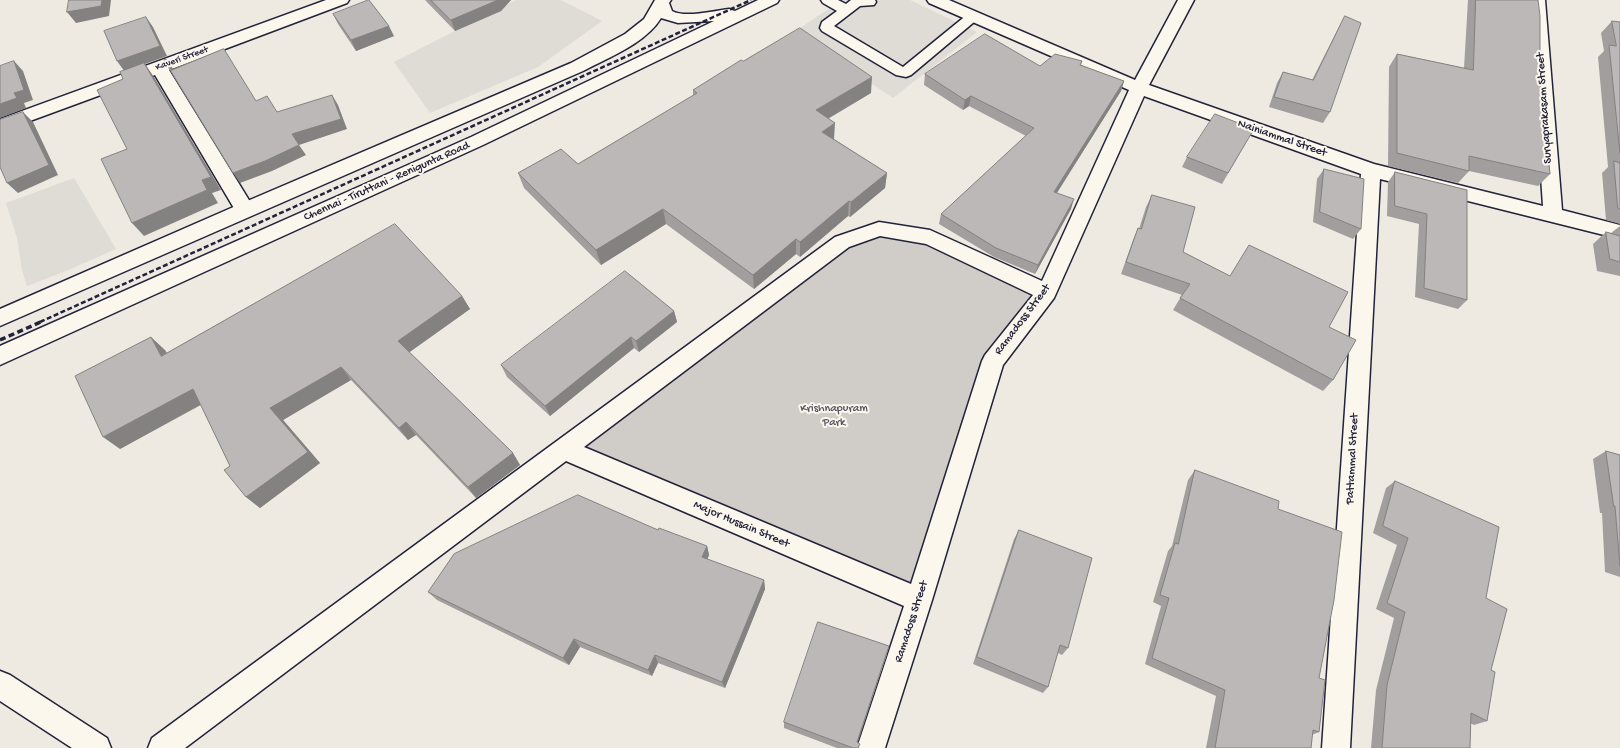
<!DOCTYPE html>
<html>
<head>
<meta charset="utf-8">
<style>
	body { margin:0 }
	canvas { display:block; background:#eeeae2 }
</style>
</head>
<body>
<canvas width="1620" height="748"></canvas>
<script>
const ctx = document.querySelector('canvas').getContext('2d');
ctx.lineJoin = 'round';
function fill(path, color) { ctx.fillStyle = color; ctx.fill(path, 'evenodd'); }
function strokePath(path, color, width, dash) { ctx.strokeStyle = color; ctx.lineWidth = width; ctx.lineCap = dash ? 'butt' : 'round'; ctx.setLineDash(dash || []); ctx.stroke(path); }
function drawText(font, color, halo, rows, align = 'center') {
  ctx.font = font + ' "Gochi Hand",sans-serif'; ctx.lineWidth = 4; ctx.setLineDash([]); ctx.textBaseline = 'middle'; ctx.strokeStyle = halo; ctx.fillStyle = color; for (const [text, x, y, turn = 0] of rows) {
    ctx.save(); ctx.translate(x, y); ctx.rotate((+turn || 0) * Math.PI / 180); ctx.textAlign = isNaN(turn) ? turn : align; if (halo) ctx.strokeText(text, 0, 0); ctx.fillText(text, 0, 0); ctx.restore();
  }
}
fill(new Path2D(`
	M 516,0 L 561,0 L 602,21 L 538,67 L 430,113 L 394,62 Z
	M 842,0 L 910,0 L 977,32 L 893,98 L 794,32 Z
	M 74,178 L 116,249 L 66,271 L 27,286 L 22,270 L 17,238 L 6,203 Z`), '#dfdbd5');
fill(new Path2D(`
	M 875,237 L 924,241 L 1033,294 L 988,356 L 910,586 L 584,448 L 838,253 Z`), '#d0cdc9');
const service = new Path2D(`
	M 821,0 L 838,0 L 846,4 L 851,0 L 875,0 L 876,2 L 874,5 L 860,6 L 834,26 L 903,67 L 968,14 L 973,13 L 978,14 L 980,17 L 911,75 L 906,77 L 896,75 L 822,31 L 820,28 L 822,22 L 837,11 L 823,3 Z`);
const minor = new Path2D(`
	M 326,0 L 349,0 L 347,3 L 169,70 L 252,205 L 255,210 L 252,215 L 245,217 L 238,215 L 155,75 L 0,132 L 0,119 Z
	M 927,0 L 949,0 L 1135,80 L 1178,0 L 1194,0 L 1149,85 L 1374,164 L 1543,206 L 1529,0 L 1545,0 L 1562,210 L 1620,225 L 1620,239 L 1380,179 L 1350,748 L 1322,748 L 1361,174 L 1144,96 L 1054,298 L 1003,365 L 932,600 L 885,748 L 857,748 L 904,606 L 566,461 L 185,748 L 148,748 L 152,738 L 835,237 L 879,222 L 930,230 L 1042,281 L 1129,90 L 929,3 ZM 880,236 L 926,244 L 1033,295 L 985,355 L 982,361 L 911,584 L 584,447 L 849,247 Z
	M 0,671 L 10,675 L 107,738 L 111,748 L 72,748 L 0,701 Z`);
const trunk = new Path2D(`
	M 655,0 L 671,0 L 669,3 L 672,11 C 685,18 714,11 729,9 L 735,11 L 758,0 L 779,0 L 777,3 L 483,145 L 0,365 L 0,346 L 471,137 L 714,21 L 678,23 L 661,18 C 645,44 609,57 583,71 L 0,326 L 0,309 L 238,205 L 571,63 L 625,34 L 644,19 Z`);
strokePath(service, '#22223b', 3);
strokePath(minor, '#22223b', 3);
strokePath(trunk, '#22223b', 3);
fill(service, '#fbf7ec');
fill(minor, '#fbf7ec');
fill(trunk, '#fbf7ec');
strokePath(new Path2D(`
	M 40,322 L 751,0`), '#22223b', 2.5, [5, 2.5]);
strokePath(new Path2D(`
	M 0,340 L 43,321`), '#22223b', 3.5, [6, 3.5]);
fill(new Path2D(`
	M 425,0 L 511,0 L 501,11 L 455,31 Z
	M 1468,0 L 1538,0 L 1540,78 L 1550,174 L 1538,186 L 1469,171 L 1458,183 L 1388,166 L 1389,67 L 1397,54 L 1464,68 Z
	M 333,14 L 394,36 L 356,51 L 338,24 Z
	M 1345,16 L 1330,112 L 1323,123 L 1269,107 L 1277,83 L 1283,72 L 1312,80 L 1339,27 Z
	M 1612,21 L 1620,22 L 1620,224 L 1606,220 L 1602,173 L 1608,167 L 1598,57 L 1604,51 L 1601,33 Z
	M 743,61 L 871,93 L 828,119 L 834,139 L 887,173 L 885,188 L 850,217 L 848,216 L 800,257 L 796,254 L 754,289 L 666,224 L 601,265 L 524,188 L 518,173 L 578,164 L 693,96 L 693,90 Z
	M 1082,61 L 1081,65 L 1124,81 L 1121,91 L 1057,193 L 1071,209 L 1035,274 L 994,257 L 939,224 L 941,214 L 1026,136 L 969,106 L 963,110 L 924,85 L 925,74 L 1040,66 Z
	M 1248,139 L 1222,184 L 1182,167 L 1187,157 Z
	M 1324,169 L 1361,229 L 1353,239 L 1313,222 L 1317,179 Z
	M 1395,172 L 1467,190 L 1467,300 L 1458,309 L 1415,297 L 1419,224 L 1387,216 L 1388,182 Z
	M 1152,195 L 1183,252 L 1329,327 L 1333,380 L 1323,391 L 1173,310 L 1182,295 L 1121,274 L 1133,240 L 1138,228 L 1139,229 L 1146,207 Z
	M 1620,226 L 1620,276 L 1597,271 L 1593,244 L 1606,232 L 1611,233 Z
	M 462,296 L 470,309 L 409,352 L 513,453 L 520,465 L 476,498 L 416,435 L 408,440 L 351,380 L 283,420 L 320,463 L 260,508 L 246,497 L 230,466 L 201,405 L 120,449 L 165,350 L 167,353 Z
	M 674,311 L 677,322 L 639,352 L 634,348 L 550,416 L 507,377 L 501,365 Z
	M 1606,451 L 1620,455 L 1620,577 L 1605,572 L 1602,513 L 1600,513 L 1593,459 Z
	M 1195,470 L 1278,509 L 1319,678 L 1319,732 L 1312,735 L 1311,748 L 1206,748 L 1216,696 L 1145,664 L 1161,606 L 1153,602 L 1168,551 L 1172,546 L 1188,480 Z
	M 1395,481 L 1486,598 L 1491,670 L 1487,721 L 1474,725 L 1470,723 L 1470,748 L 1371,748 L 1376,690 L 1394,618 L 1376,609 L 1397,545 L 1373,533 L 1386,488 Z
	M 1019,530 L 1068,648 L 1062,655 L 1058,653 L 1048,687 L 1043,693 L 973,664 L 1014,539 Z
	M 707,546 L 709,555 L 707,560 L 764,580 L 765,589 L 725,688 L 658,663 L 652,676 L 580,647 L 569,665 L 437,600 L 428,592 Z
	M 887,654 L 857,742 L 859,748 L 837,748 L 784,728 L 784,722 Z`), '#a29e9e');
fill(new Path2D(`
	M 102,0 L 111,0 L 109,16 L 76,23 L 67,12 Z
	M 498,0 L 511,0 L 501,11 L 455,31 L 451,20 Z
	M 146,17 L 153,27 L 167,56 L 145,64 L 154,77 L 221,190 L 212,193 L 218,203 L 144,236 L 132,223 L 125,72 L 117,61 Z
	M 389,26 L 394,36 L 356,51 L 351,40 Z
	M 166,59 L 174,70 L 171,70 Z
	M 14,61 L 23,71 L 33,100 L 24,103 L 26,108 L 0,118 L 0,104 L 14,93 Z
	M 872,77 L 871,93 L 815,126 L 816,110 Z
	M 1124,81 L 1121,91 L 1051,202 L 1054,192 Z
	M 332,95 L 338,105 L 347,129 L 299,145 L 292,134 Z
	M 971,96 L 969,106 L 963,110 L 965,100 Z
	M 23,112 L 33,122 L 58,175 L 18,193 L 7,183 Z
	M 835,123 L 834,139 L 821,147 L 822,132 Z
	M 299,145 L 306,155 L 272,171 L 240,183 L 233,173 Z
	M 887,173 L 885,188 L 850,217 L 851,202 Z
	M 1074,199 L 1071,209 L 1035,274 L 1038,265 Z
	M 849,201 L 848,216 L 800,257 L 800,242 Z
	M 663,209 L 666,224 L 601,265 L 596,250 Z
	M 796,239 L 796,254 L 754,289 L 753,275 Z
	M 462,296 L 470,309 L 407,354 L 398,341 Z
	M 674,311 L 677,322 L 639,352 L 636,341 Z
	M 151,337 L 165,350 L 175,369 L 161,356 Z
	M 631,337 L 634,348 L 550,416 L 545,406 Z
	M 341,367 L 351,380 L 283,420 L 320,463 L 260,508 L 246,497 L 270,408 Z
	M 193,389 L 207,401 L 120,449 L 103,437 Z
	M 406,422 L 416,435 L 408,440 L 399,428 Z
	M 513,453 L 520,465 L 476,498 L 468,487 Z
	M 707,546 L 709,555 L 704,566 L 702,557 Z
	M 764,580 L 765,589 L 725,688 L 722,682 Z
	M 574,639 L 580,647 L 569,665 L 563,658 Z
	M 889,646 L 887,654 L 856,748 L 857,742 Z
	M 655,655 L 658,663 L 652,676 L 648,670 Z`), '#848181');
const building = new Path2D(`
	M 69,0 L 102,0 L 101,6 L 67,12 Z
	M 369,0 L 389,26 L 351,40 L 333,14 Z
	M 431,0 L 498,0 L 451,20 Z
	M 1476,0 L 1538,0 L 1540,16 L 1540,78 L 1550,174 L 1469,156 L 1469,171 L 1397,153 L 1397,54 L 1473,70 Z
	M 1345,16 L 1361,23 L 1330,112 L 1274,97 L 1283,72 L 1313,80 Z
	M 146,17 L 160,46 L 117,61 L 104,31 Z
	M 1612,21 L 1620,22 L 1620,153 L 1609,45 L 1616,46 Z
	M 800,28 L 872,77 L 816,110 L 835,123 L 822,132 L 887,173 L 851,202 L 849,201 L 800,242 L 796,239 L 753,275 L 663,209 L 596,250 L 518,173 L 561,149 L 578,164 L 697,93 L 693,90 L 741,60 L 743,61 Z
	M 985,34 L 1040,66 L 1055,54 L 1082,61 L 1080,65 L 1124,81 L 1054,192 L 1074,199 L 1038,265 L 996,248 L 941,214 L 1034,128 L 971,96 L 965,100 L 925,74 Z
	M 224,49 L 256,101 L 267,96 L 277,112 L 332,95 L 341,119 L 292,134 L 299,145 L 265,161 L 233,173 L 164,60 L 166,59 L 171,70 Z
	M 14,61 L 24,90 L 14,93 L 17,98 L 0,104 L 0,66 Z
	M 144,63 L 211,177 L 202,180 L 207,190 L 132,223 L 101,159 L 127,149 L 97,90 L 123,79 L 120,72 Z
	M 23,112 L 49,165 L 7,183 L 0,167 L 0,120 Z
	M 1215,114 L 1254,129 L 1228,173 L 1187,157 Z
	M 1614,161 L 1620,163 L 1620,209 L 1618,208 Z
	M 1324,169 L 1364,179 L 1361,229 L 1320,212 Z
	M 1395,172 L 1467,190 L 1467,300 L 1424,288 L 1427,214 L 1395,206 Z
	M 1152,195 L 1195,207 L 1183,252 L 1230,276 L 1249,245 L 1348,292 L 1329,327 L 1356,340 L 1333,380 L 1180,298 L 1190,284 L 1126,262 L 1138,228 L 1141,229 Z
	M 395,224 L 462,296 L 398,341 L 513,453 L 468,487 L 406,422 L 399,428 L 341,367 L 270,408 L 308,452 L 246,497 L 224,470 L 230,466 L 193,389 L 103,437 L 75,376 L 151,337 L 161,356 Z
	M 1606,232 L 1620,236 L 1620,262 L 1610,259 Z
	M 625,271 L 674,311 L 636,341 L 631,337 L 545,406 L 501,365 Z
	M 1606,451 L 1620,455 L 1620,566 L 1615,506 L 1614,506 Z
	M 1195,470 L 1279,501 L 1278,509 L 1342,532 L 1334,600 L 1319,678 L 1325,680 L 1319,732 L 1313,730 L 1311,748 L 1215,748 L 1225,690 L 1152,658 L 1169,598 L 1160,595 L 1175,543 L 1178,544 Z
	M 1395,481 L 1499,527 L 1486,598 L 1507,609 L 1491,670 L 1495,672 L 1487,721 L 1471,713 L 1470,748 L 1382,748 L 1387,685 L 1405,612 L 1387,603 L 1408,538 L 1383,526 Z
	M 578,495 L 658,530 L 659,528 L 707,546 L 702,557 L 764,580 L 722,682 L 655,655 L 648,670 L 574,639 L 563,658 L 428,592 L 454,554 Z
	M 1019,530 L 1092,558 L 1068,648 L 1060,645 L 1048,687 L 977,657 Z
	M 818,622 L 889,646 L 857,742 L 860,744 L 858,748 L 853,748 L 784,722 Z`);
fill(building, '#bcb8b8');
strokePath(building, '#848181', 1);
drawText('10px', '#22223b', '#fbf7ec', [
	["Kaveri Street",182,59,-20]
]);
drawText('12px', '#22223b', '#fbf7ec', [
	["Suryaprakasam Street",1545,108,-94],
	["Nainiammal Street",1282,139,19],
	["Chennai - Tiruttani - Renigunta Road",387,182,-24],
	["Ramadoss Street",1023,320,-53],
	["Pattammal Street",1353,459,-87],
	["Major Hussain Street",741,525,23],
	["Ramadoss Street",912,622,-72]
]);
drawText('12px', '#565566', '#fbf7ec', [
	["Krishnapuram",834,409],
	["Park",834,423]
]);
</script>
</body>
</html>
